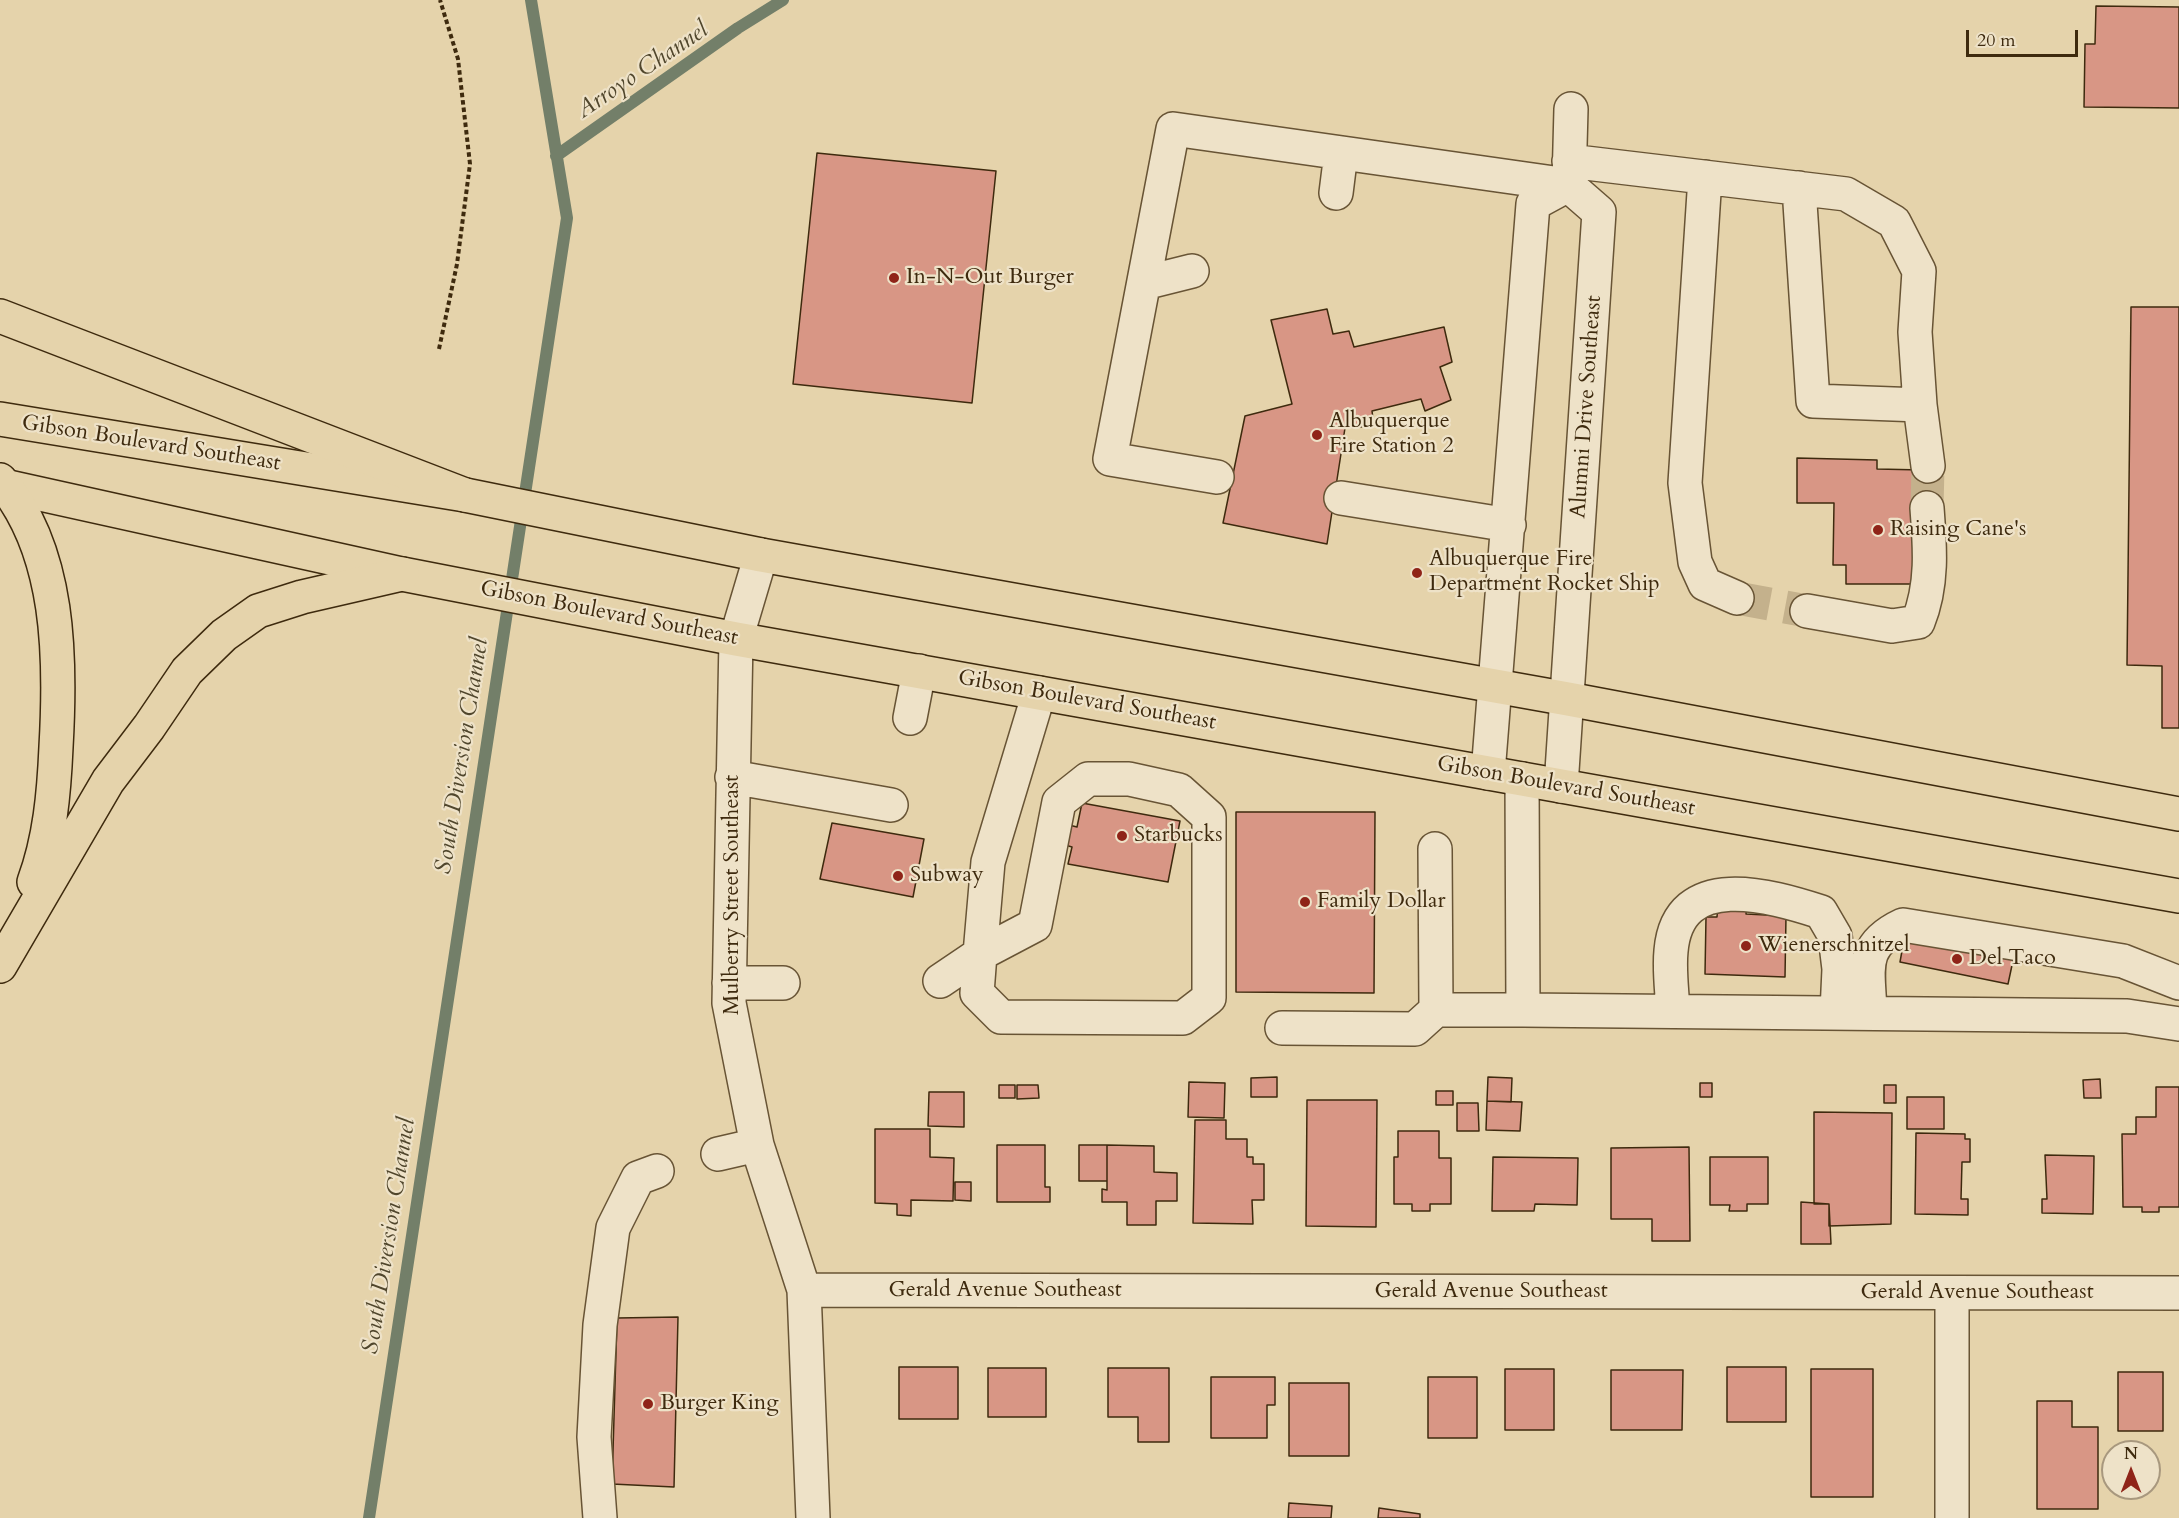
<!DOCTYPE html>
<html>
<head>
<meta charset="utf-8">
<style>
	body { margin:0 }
	#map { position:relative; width:2179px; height:1518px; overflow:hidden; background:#e5d3ab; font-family:Cardo,serif }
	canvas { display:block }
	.north { position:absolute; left:2101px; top:1440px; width:60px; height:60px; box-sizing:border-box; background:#eee2c8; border:2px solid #a8987e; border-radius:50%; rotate:0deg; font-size:16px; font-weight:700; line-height:24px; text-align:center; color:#3e2a0e }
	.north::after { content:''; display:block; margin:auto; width:21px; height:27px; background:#8f2418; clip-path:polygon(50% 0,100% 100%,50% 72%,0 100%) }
	.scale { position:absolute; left:1966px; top:30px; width:112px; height:27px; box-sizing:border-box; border:3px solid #3e2a0e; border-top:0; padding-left:8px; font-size:18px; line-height:21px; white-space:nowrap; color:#3e2a0e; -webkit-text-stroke:4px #eee2c8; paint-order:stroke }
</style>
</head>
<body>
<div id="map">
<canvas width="2179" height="1518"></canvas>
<div class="north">N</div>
<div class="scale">20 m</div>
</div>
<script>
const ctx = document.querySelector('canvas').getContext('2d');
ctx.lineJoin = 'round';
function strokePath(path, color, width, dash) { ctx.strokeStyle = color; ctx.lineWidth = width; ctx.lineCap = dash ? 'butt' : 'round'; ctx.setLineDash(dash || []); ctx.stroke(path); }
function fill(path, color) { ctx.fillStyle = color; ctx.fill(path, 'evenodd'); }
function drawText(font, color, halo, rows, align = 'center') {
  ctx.font = font + ' Cardo,serif'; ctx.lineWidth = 4.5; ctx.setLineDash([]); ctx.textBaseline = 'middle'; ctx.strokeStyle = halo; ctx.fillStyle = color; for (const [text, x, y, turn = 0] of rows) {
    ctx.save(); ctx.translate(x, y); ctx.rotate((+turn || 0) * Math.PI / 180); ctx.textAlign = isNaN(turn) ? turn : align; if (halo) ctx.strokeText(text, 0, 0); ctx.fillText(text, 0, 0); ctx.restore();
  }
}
strokePath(new Path2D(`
	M 556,156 L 738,28 L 783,0
	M 369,1518 L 567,218 L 531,0`), '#737f69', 12);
const building = new Path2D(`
	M 2096,6 L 2179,7 L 2179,108 L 2084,107 L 2085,44 L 2095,44 Z
	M 817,153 L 996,171 L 972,403 L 793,384 Z
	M 2131,307 L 2179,307 L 2179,728 L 2162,728 L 2162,666 L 2127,665 Z
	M 1327,309 L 1333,334 L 1349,331 L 1354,347 L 1444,327 L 1452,362 L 1440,367 L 1451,400 L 1425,411 L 1421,399 L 1372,411 L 1374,426 L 1345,428 L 1327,544 L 1223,523 L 1245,416 L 1292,404 L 1271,320 Z
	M 1797,458 L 1877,460 L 1877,469 L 1922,470 L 1921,557 L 1914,584 L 1846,584 L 1846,565 L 1833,565 L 1834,503 L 1797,503 Z
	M 1082,803 L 1180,821 L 1168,882 L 1068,864 L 1072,847 L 1065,845 L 1069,825 L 1077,827 Z
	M 1236,812 L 1375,812 L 1374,993 L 1236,992 Z
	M 832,823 L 924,839 L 913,897 L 820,879 Z
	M 1718,904 L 1747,904 L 1746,914 L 1786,916 L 1785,977 L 1705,974 L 1706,917 L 1717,917 Z
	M 1905,934 L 2014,956 L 2008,984 L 1900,962 Z
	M 1277,1077 L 1277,1097 L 1251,1097 L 1251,1078 Z
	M 1488,1077 L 1512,1078 L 1511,1102 L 1487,1101 Z
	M 2100,1079 L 2101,1098 L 2084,1098 L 2083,1080 Z
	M 1189,1082 L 1225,1083 L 1224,1118 L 1188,1117 Z
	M 1700,1083 L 1712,1083 L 1712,1097 L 1700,1097 Z
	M 999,1085 L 1015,1085 L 1015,1098 L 999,1098 Z
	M 1017,1085 L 1038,1085 L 1039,1098 L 1017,1099 Z
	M 1884,1085 L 1896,1085 L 1896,1103 L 1884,1103 Z
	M 2156,1087 L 2179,1087 L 2179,1207 L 2159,1207 L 2159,1212 L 2142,1212 L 2142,1207 L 2123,1207 L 2122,1134 L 2136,1134 L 2136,1117 L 2156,1117 Z
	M 1436,1091 L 1453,1091 L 1453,1105 L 1436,1105 Z
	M 929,1092 L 964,1092 L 964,1127 L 928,1126 Z
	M 1907,1097 L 1944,1097 L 1944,1129 L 1907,1129 Z
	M 1307,1100 L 1377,1100 L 1376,1227 L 1306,1226 Z
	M 1487,1101 L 1522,1102 L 1520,1131 L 1486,1130 Z
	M 1457,1103 L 1478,1103 L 1479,1131 L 1457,1131 Z
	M 1814,1112 L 1892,1113 L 1891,1224 L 1829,1226 L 1829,1204 L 1814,1204 Z
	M 1195,1120 L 1226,1120 L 1226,1139 L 1247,1139 L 1247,1157 L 1253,1157 L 1253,1164 L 1264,1164 L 1264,1200 L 1252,1200 L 1253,1224 L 1193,1223 Z
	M 875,1129 L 930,1129 L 930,1157 L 954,1158 L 953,1201 L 911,1200 L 911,1216 L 897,1215 L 897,1204 L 875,1203 Z
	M 1398,1131 L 1439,1131 L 1439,1158 L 1451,1158 L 1451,1204 L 1430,1204 L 1430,1211 L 1412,1211 L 1412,1204 L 1394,1204 L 1394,1157 L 1398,1157 Z
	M 1916,1133 L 1965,1134 L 1965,1139 L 1970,1139 L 1970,1162 L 1962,1162 L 1961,1199 L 1968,1199 L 1968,1215 L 1915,1214 Z
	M 997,1145 L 1045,1145 L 1045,1187 L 1050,1187 L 1050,1202 L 997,1202 Z
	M 1079,1145 L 1107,1145 L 1107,1181 L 1079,1181 Z
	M 1107,1145 L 1154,1146 L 1154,1172 L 1177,1173 L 1177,1201 L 1156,1201 L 1156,1225 L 1127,1225 L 1127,1202 L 1102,1202 L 1102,1189 L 1107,1190 Z
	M 1689,1147 L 1690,1241 L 1652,1241 L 1652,1219 L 1611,1219 L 1611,1148 Z
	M 2045,1155 L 2094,1156 L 2093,1214 L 2042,1213 L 2042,1199 L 2047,1199 Z
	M 1493,1157 L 1578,1158 L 1577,1205 L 1535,1204 L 1534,1211 L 1492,1211 Z
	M 1710,1157 L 1768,1157 L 1768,1204 L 1747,1204 L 1747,1211 L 1729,1211 L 1730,1205 L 1710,1205 Z
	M 955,1182 L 971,1182 L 971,1201 L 955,1200 Z
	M 1801,1202 L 1829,1204 L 1831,1244 L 1801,1244 Z
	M 678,1317 L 674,1487 L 612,1484 L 617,1318 Z
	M 899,1367 L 958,1367 L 958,1419 L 899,1419 Z
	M 1727,1367 L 1786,1367 L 1786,1422 L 1727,1422 Z
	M 988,1368 L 1046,1368 L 1046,1417 L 988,1417 Z
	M 1108,1368 L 1169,1368 L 1169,1442 L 1138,1442 L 1138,1417 L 1108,1417 Z
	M 1505,1369 L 1554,1369 L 1554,1430 L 1505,1430 Z
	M 1811,1369 L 1873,1369 L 1873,1497 L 1811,1497 Z
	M 1611,1370 L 1683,1370 L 1682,1430 L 1611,1430 Z
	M 2118,1372 L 2163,1372 L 2163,1431 L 2118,1431 Z
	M 1211,1377 L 1275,1377 L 1275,1405 L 1267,1405 L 1267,1438 L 1211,1438 Z
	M 1428,1377 L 1477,1377 L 1477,1438 L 1428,1438 Z
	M 1289,1383 L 1349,1383 L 1349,1456 L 1289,1456 Z
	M 2037,1401 L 2072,1401 L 2072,1427 L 2098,1427 L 2098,1509 L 2037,1509 Z
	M 1289,1503 L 1332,1506 L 1331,1518 L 1288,1518 Z
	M 1379,1508 L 1420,1514 L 1420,1518 L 1378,1518 Z`);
fill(building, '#d89685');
strokePath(building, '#3e2a0e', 1.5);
strokePath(new Path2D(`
	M 1927,508 L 1928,466
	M 1737,598 L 1807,611`), '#c4b18c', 33, [33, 16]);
const minor = new Path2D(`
	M 1569,161 L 1846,194 L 1894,222 L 1919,271 L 1915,332 L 1920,405 L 1928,466
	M 1705,177 L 1685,483 L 1695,562 L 1705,584 L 1737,598
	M 1569,183 L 1571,109
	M 1799,188 L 1813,401 L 1920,405
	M 1336,193 L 1341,153
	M 1144,283 L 1192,271
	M 1217,477 L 1110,459 L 1173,129 L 1568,185
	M 1341,498 L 1509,525
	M 761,555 L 736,639 L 729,1003 L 757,1145 L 804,1290 L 813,1518
	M 1807,611 L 1892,626 L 1918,622 C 1933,585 1930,547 1927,508
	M 910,718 L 919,671
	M 1488,773 L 1533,204 L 1568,185
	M 732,777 L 891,805
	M 1088,779 L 1129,779 L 1179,790 L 1209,817 L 1209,998 L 1183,1018 L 1001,1017 L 977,993 L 980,954 L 1035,925 L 1059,802 Z
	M 1522,779 L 1523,1010 L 2127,1016 L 2179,1024
	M 1561,786 L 1599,212 L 1568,185
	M 1435,849 L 1436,1010 L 1523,1010
	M 940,981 L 980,954 L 988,862 L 1039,693
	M 729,983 L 783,983
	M 1673,1011 C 1672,991 1669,970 1671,951 C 1678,868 1771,896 1821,912 L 1835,936 L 1839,969 L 1837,1012
	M 1870,1013 C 1869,970 1858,946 1903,925 L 2123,961 L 2179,983
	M 1282,1028 L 1415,1029 L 1436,1010
	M 718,1154 L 757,1145
	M 804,1290 L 2179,1293
	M 1952,1293 L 1952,1518
	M 600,1518 L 594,1437 L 600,1325 L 613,1228 L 638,1178 L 657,1171`);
const major = new Path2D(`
	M 0,419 L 465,495 L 761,555 L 1568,699 L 2179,814
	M 0,485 L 402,574 L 736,639 L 2179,896`);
const highway = new Path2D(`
	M 0,316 L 465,495
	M 0,480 C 61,551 61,660 56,747 C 54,793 50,839 34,882
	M 0,966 L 108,781 L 149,727 L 187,671 L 224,635 L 258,611 L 302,597 L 402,574`);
strokePath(minor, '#685435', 36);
strokePath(major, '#3e2a0e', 36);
strokePath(highway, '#3e2a0e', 36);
strokePath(new Path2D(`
	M 439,349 L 457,264 L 470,164 L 458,59 L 440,0`), '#3e2a0e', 4, [4.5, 3]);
strokePath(minor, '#eee2c8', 33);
strokePath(major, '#e5d3ab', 33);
strokePath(highway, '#e5d3ab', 33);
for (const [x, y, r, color] of [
	[894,278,6,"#8f2418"],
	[1317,435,6,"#8f2418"],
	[1878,530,6,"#8f2418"],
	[1417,573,6,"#8f2418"],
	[1122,836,6,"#8f2418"],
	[898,876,6,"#8f2418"],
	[1305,902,6,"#8f2418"],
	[1746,946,6,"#8f2418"],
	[1957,959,6,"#8f2418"],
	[648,1404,6,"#8f2418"]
]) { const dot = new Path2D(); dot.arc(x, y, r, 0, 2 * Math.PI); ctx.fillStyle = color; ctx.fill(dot); strokePath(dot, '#eee2c8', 2); }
drawText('22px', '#3e2a0e', '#eee2c8', [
	["In-N-Out Burger",906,278],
	["Albuquerque",1329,422],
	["Fire Station 2",1329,447],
	["Raising Cane's",1890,530],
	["Albuquerque Fire",1429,560],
	["Department Rocket Ship",1429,585],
	["Starbucks",1134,836],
	["Subway",910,876],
	["Family Dollar",1317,902],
	["Wienerschnitzel",1758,946],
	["Del Taco",1969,959],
	["Burger King",660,1404]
], 'left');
drawText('22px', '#3e2a0e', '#eee2c8', [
	["Alumni Drive Southeast",1587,407,-86],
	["Gibson Boulevard Southeast",151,444,9],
	["Gibson Boulevard Southeast",609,614,11],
	["Gibson Boulevard Southeast",1087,701,10],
	["Gibson Boulevard Southeast",1566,787,10],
	["Mulberry Street Southeast",733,895,-90],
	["Gerald Avenue Southeast",1005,1291],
	["Gerald Avenue Southeast",1491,1292],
	["Gerald Avenue Southeast",1977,1293]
]);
drawText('italic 24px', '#50462c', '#eee2c8', [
	["Arroyo Channel",643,71,-34],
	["South Diversion Channel",463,756,-81],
	["South Diversion Channel",390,1236,-81]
]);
</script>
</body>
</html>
